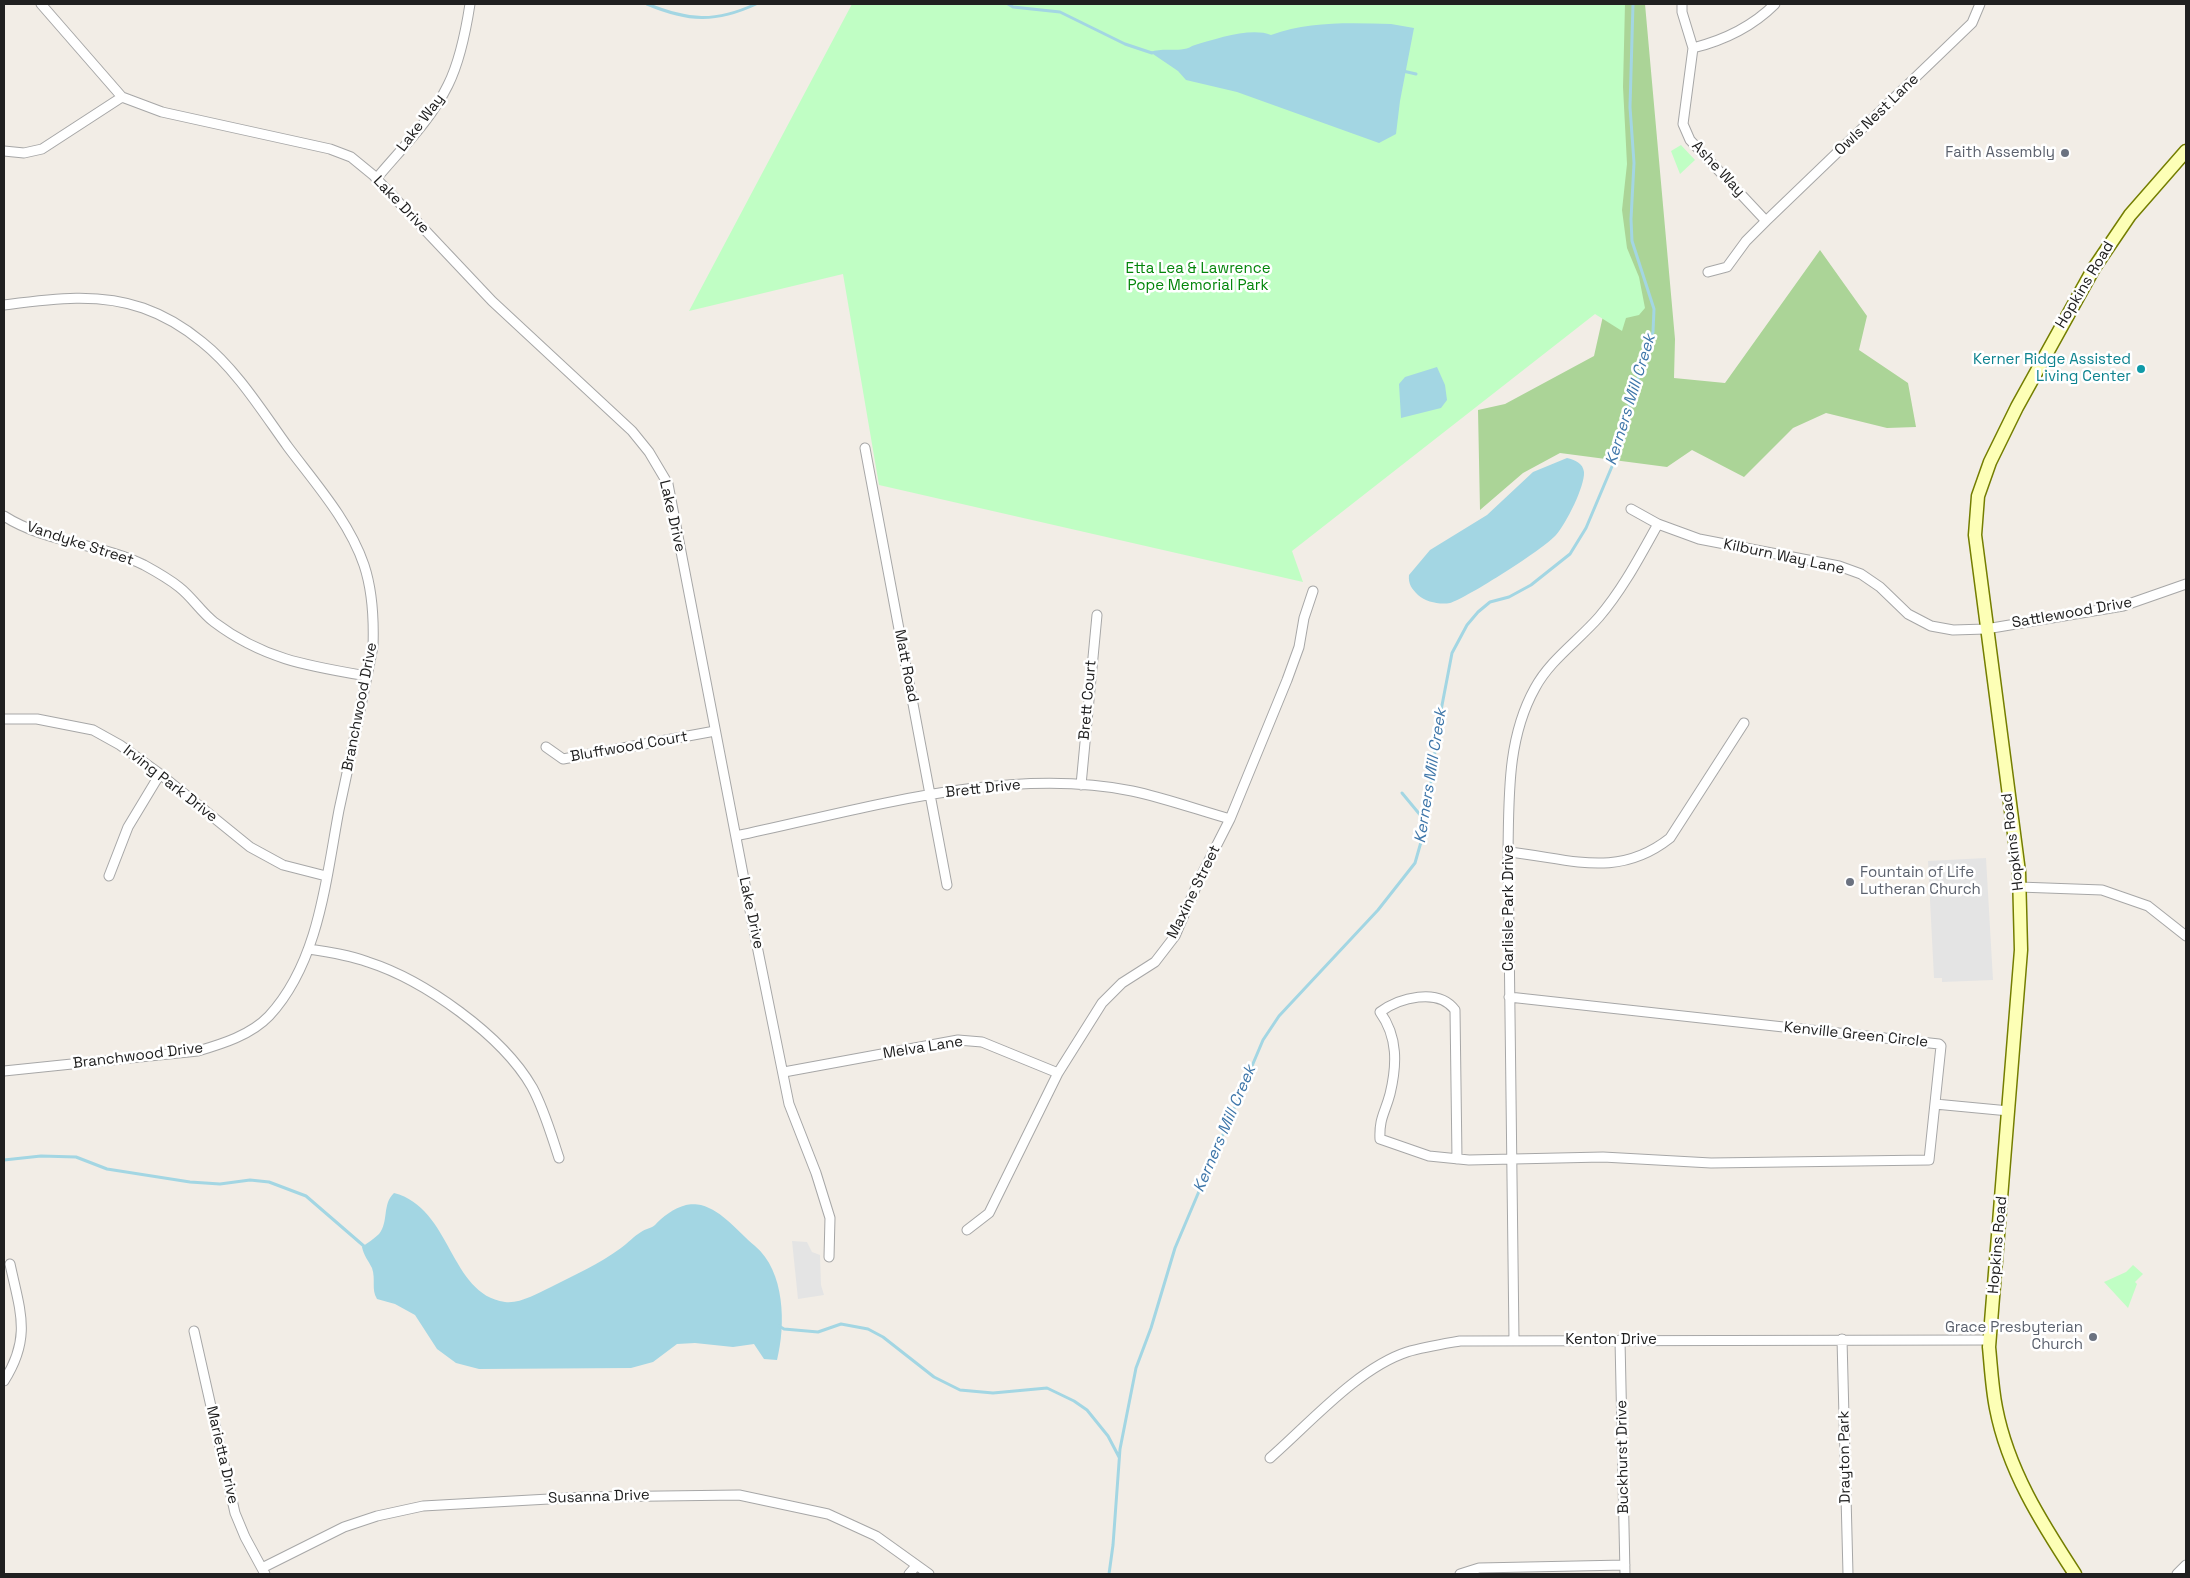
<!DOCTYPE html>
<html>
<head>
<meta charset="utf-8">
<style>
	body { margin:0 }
	#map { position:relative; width:2190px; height:1578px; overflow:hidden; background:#f2ede6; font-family:"Space Grotesk",sans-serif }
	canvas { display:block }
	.frame { position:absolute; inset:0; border:5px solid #202020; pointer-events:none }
</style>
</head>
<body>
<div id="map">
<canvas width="2190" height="1578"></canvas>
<div class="frame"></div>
</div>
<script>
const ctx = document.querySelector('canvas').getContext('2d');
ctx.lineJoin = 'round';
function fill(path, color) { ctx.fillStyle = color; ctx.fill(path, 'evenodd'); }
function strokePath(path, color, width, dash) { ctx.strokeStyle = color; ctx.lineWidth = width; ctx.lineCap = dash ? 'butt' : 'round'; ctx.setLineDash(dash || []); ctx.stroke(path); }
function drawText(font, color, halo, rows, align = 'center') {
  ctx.font = font + ' "Space Grotesk",sans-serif'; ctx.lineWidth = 5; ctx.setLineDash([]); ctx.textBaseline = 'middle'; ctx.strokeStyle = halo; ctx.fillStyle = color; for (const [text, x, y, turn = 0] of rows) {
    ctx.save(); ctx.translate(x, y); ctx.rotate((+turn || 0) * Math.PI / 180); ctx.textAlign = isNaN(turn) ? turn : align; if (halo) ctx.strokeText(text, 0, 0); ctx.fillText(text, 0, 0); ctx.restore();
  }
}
fill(new Path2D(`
	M 1477,4 L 1645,4 L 1675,339 L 1674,378 L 1725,383 L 1820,250 L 1867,316 L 1859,350 L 1908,383 L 1916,427 L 1887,428 L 1826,413 L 1793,428 L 1744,477 L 1692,450 L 1667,467 L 1560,453 L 1523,473 L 1480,510 L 1478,410 L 1505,404 L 1594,356 L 1605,307 Z`), '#abd497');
fill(new Path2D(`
	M 852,4 L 1625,4 L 1623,87 L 1627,164 L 1622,210 L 1627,248 L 1639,277 L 1645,308 L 1639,315 L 1626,318 L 1622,331 L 1595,314 L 1292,551 L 1303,582 L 879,485 L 843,274 L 689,311 Z
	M 1681,145 L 1695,160 L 1680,174 L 1671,151 Z
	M 2133,1265 L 2143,1274 L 2135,1282 L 2137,1284 L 2128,1308 L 2104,1282 L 2126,1272 Z`), '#c0fec4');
fill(new Path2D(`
	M 1986,858 L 1993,980 L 1942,982 L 1942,978 L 1934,978 L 1928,861 Z
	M 792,1241 L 807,1242 L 812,1252 L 820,1255 L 821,1285 L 824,1295 L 798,1299 Z`), '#e4e4e4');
fill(new Path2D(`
	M 1391,24 L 1414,28 L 1400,101 L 1396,134 L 1379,143 L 1237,92 L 1186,80 L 1178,71 L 1150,52 C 1162,48 1172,51 1184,49 C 1188,49 1191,46 1195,45 C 1216,39 1251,27 1271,35 C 1309,21 1350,23 1391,24 Z
	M 1437,367 L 1445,385 L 1447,400 L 1441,408 L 1401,418 L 1399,384 L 1405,377 Z
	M 1567,458 C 1575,460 1583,463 1584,472 C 1585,486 1566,524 1556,535 C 1545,548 1467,598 1450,603 C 1440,605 1426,602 1418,595 C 1412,589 1408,584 1409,575 L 1430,550 L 1487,515 L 1533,472 Z
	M 394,1193 C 452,1208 449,1294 505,1302 C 520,1304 538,1293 551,1287 C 575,1275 599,1264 621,1248 C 628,1243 634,1236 641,1232 C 645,1229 652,1228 655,1225 C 662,1217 674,1208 686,1205 C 689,1204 697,1204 701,1205 C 723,1211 738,1232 755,1246 C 785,1271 786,1325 777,1360 L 764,1359 L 754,1344 L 733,1347 L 695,1343 L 677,1344 L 653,1362 L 631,1368 L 479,1369 L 456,1363 L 437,1349 L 415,1315 L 395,1304 L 377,1299 C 371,1289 376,1280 372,1268 C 368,1260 364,1256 362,1247 C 367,1243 374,1239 379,1234 C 389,1222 382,1204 394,1193 Z`), '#a3d6e3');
strokePath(new Path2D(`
	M 647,4 C 688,21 715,23 756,4
	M 1008,4 L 1013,7 L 1060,12 L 1125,44 L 1152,53
	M 1403,71 L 1416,74
	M 1402,793 L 1426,822
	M 4,1160 L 41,1156 L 76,1157 L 107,1169 L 190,1182 L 220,1184 L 250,1180 L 269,1182 L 306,1196 L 365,1247
	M 779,1326 L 784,1329 L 818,1332 L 841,1324 L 868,1329 L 883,1337 L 934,1377 L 960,1390 L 993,1393 L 1047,1388 L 1074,1401 L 1087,1410 L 1108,1436 L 1119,1457
	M 1109,1574 L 1113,1545 L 1120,1449 L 1136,1368 L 1151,1328 L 1175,1248 L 1263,1040 L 1279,1016 L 1378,910 L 1415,863 L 1425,828 L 1439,721 L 1452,653 L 1467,625 L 1478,612 L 1490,602 L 1509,597 L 1531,585 L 1570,554 L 1586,528 L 1621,445 L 1623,425 L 1653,332 L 1654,309 L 1632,241 L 1631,219 L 1634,163 L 1630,107 L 1633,4`), '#a3d6e3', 3);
const street = new Path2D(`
	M 41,4 L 122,97 L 162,112 L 330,149 L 351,157 L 373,175 L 492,301 L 632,431 L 649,452 L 668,484 L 753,926 L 789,1104 L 816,1173 L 830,1218 L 829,1257
	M 1682,4 L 1682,12 L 1693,48 L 1683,124 L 1690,140 L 1766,221 L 1746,241 L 1727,267 L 1708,272
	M 1693,48 C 1725,40 1752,27 1775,4
	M 4,151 L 24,153 L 42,149 L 122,97
	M 376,179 C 401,149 431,120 448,85 C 460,61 466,30 470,4
	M 1766,221 L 1972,23 L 1980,4
	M 4,305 C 50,299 98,292 143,308 C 163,315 185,328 202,342 C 236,369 262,411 288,447 C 315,483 349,521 364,565 C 373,592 374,619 373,647 C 362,701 351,756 339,810 C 326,879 319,962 269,1016 C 251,1035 222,1044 198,1051 L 4,1071
	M 865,448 L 947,885
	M 1631,509 L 1658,524 L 1699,539 L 1839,566 L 1861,574 L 1880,587 L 1908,614 L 1931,626 L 1953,630 L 1986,629 L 2123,606 L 2186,584
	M 4,516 C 46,543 99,543 144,565 C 155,571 169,579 179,587 C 192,597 201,612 214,622 C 263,659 308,666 367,676
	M 4,719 L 37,719 L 93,730 L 120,745 L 160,774 L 250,847 L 283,865 L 326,876
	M 546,747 L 563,759 L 715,731
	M 1081,785 L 1097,615
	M 736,836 C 860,810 1006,765 1132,791 C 1165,798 1198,810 1230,819
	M 1508,852 C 1569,858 1617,880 1670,838 L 1744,723
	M 109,876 L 128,827 L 160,774
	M 2019,887 L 2102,890 L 2148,906 L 2186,936
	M 309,949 C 329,952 349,955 368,962 C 424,980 502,1035 532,1087 C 544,1109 551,1134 559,1158
	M 784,1072 L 958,1040 L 982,1042 L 1058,1073
	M 1935,1104 L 2009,1111
	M 1457,1159 L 1455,1010 C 1438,987 1399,998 1380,1012 C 1398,1037 1397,1065 1390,1094 C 1385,1113 1379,1118 1380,1139 L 1429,1156 L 1469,1160 L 1603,1157 L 1711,1163 L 1929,1160 L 1941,1046 L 1939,1044 L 1509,997
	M 967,1230 L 989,1213 L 1058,1073 L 1102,1003 L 1122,983 L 1155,962 L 1175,936 L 1199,880 L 1230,819 L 1287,680 L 1299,647 L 1304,618 L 1313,591
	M 194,1331 L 235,1513 L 245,1537 L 265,1574
	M 1514,1339 L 1508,852 C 1509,796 1507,738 1535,688 C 1550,660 1578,641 1599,617 C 1623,589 1640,556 1658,524
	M 1842,1339 L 1848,1574
	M 1620,1340 L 1625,1574
	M 4,1381 C 32,1337 20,1311 10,1264
	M 1270,1458 C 1309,1424 1358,1368 1407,1352 C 1424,1347 1443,1344 1460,1341 L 1990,1340
	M 262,1568 L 344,1527 L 377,1516 L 423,1506 L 585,1497 L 739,1495 L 828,1514 L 876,1536 L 929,1574
	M 909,1574 L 916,1566
	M 1460,1574 L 1479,1568 L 1625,1565
	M 2177,1574 L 2186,1565`);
const secondary = new Path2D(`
	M 2075,1574 C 2041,1522 2008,1470 1996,1408 C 1992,1388 1991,1367 1989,1347 L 2021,950 L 2019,872 L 1975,535 L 1978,496 L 1990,462 L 2017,407 L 2094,268 L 2130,215 L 2186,151`);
strokePath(street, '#a7a7a7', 11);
strokePath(secondary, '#747e00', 15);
strokePath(street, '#fff', 9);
strokePath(secondary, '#fdffb6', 12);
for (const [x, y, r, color] of [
	[2065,153,5,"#6b7280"],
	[2141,369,5,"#0f9aa8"],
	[1850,882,5,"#6b7280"],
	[2093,1337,5,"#6b7280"]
]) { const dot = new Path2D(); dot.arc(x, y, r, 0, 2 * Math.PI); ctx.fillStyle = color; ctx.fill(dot); strokePath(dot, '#fff', 2); }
drawText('15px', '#202020', '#fff', [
	["Owls Nest Lane",1877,115,-44],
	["Lake Way",421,123,-53],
	["Ashe Way",1718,169,47],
	["Lake Drive",401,205,46],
	["Hopkins Road",2085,285,-59],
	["Lake Drive",672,516,77],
	["Vandyke Street",80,544,18],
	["Kilburn Way Lane",1784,557,12],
	["Sattlewood Drive",2072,613,-10],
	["Matt Road",906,666,79],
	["Brett Court",1088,700,-85],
	["Branchwood Drive",360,707,-79],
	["Bluffwood Court",629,747,-10],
	["Irving Park Drive",170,784,38],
	["Brett Drive",983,789,-6],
	["Hopkins Road",2013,842,-97],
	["Maxine Street",1194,892,-64],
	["Carlisle Park Drive",1509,908,-90],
	["Lake Drive",751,913,78],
	["Kenville Green Circle",1856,1035,6],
	["Melva Lane",923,1048,-9],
	["Branchwood Drive",138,1056,-7],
	["Hopkins Road",1998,1245,-85],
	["Kenton Drive",1611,1340],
	["Marietta Drive",222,1455,77],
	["Buckhurst Drive",1623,1457,-91],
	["Drayton Park",1845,1457,-91],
	["Susanna Drive",599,1497,-2]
]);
drawText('15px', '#5b616d', '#fff', [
	["Faith Assembly",2055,153],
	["Fountain of Life",1860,873,"left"],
	["Lutheran Church",1860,890,"left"],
	["Grace Presbyterian",2083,1328],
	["Church",2083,1345]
], 'right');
drawText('15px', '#03850a', '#fff', [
	["Etta Lea & Lawrence",1198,269],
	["Pope Memorial Park",1198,286]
]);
drawText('15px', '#0d838f', '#fff', [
	["Kerner Ridge Assisted",2131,360],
	["Living Center",2131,377]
], 'right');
drawText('italic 16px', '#3e76a9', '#fff', [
	["Kerners Mill Creek",1631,400,-73],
	["Kerners Mill Creek",1431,776,-81],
	["Kerners Mill Creek",1225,1129,-67]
]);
</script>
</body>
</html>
